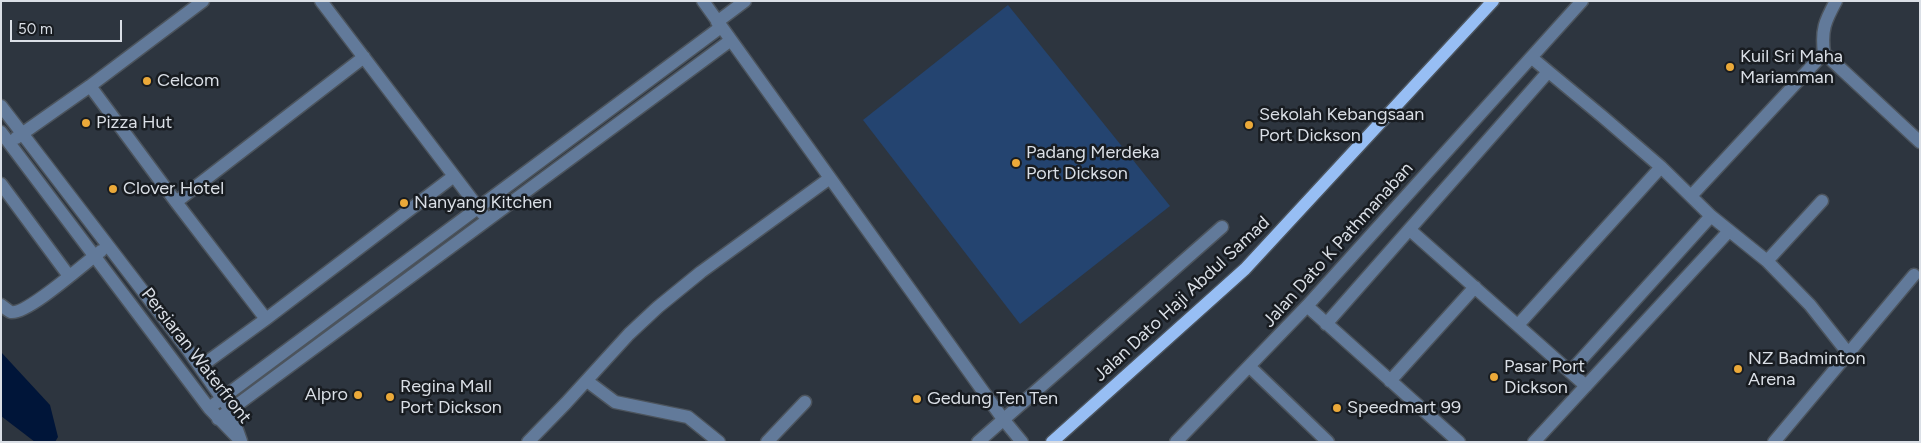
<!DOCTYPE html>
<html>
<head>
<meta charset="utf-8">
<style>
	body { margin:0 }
	#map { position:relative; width:1921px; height:443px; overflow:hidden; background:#2d353f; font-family:Figtree,sans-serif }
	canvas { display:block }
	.frame { position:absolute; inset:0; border:2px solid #dadfe6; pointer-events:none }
	.scale { position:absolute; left:10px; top:20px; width:112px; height:22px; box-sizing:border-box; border:2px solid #dadfe6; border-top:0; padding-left:6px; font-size:15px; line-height:18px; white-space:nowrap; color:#dadfe6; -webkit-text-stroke:4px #181c21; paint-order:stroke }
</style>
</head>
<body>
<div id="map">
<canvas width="1921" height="443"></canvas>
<div class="frame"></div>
<div class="scale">50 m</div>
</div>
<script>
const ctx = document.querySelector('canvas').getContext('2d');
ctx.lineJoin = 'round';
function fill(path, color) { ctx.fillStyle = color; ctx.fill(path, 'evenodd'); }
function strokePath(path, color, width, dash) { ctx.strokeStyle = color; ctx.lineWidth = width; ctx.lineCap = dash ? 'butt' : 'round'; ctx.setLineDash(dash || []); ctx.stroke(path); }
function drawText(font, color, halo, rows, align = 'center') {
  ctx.font = font + ' Figtree,sans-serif'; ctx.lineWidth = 5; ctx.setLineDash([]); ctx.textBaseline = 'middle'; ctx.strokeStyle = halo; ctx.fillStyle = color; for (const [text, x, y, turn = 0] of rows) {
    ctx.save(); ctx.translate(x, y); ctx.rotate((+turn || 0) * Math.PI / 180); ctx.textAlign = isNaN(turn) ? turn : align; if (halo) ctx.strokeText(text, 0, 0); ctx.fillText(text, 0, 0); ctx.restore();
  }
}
fill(new Path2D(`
	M 1008,5 L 1170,206 L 1020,324 L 863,120 Z`), '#244470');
fill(new Path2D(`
	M 1,352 L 50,405 L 58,437 L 55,442 L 35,442 L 1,416 Z`), '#001539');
const minor = new Path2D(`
	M 321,1 L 483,214
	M 703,1 L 1003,419 L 1022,442
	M 1836,1 C 1825,21 1821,30 1824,53 L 1920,142
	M 717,22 L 745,1
	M 1532,58 L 1603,117 L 1661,167 L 1711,216 L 1767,261 L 1810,305 L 1848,353
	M 90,86 L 176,202 L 266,319
	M 1,106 L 188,350 L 230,410 L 241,441
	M 1,132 L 209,408 L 238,438
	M 16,138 L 90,86 L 203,1
	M 1,184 L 69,276
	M 1691,196 L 1824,53
	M 176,202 L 364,57
	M 1410,230 L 1586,386
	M 1767,261 L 1822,201
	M 1,305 C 4,307 8,311 11,312 C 27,315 86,262 101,251
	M 1307,306 L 1459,442
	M 1326,324 L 1548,72
	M 1518,325 L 1661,167
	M 200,367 L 266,319 L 454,176
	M 1250,367 L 1328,442
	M 1570,372 L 1711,216
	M 587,381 L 615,402 L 688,417 L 719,442
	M 1390,381 L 1475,287
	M 209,408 L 721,27
	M 218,419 L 731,40
	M 528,442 L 566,403 L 629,334 L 658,307 L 701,272 L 830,178
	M 767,442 L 805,402
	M 978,442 L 1222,227
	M 1176,442 L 1307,306 L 1582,1
	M 1534,442 L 1729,231
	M 1774,442 L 1914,275`);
const major = new Path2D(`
	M 1052,442 L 1245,269 L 1493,1`);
strokePath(minor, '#4c545d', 15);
strokePath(major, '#4c545d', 15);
strokePath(minor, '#627a9a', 12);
strokePath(major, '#97bef4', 12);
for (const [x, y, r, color] of [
	[1730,67,5,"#eba939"],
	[147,81,5,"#eba939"],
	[86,123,5,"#eba939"],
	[1249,125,5,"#eba939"],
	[1016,163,5,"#eba939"],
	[113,189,5,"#eba939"],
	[404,203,5,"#eba939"],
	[1738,369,5,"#eba939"],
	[1494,377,5,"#eba939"],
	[358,395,5,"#eba939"],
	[390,397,5,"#eba939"],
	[917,399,5,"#eba939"],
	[1337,408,5,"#eba939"]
]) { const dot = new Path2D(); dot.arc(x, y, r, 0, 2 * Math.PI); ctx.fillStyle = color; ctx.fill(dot); strokePath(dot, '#181c21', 2); }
drawText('18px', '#dadfe6', '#181c21', [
	["Kuil Sri Maha",1740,57],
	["Mariamman",1740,78],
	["Celcom",157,81],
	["Sekolah Kebangsaan",1259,115],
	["Port Dickson",1259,136],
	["Pizza Hut",96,123],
	["Padang Merdeka",1026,153],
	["Port Dickson",1026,174],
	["Clover Hotel",123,189],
	["Nanyang Kitchen",414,203],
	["NZ Badminton",1748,359],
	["Arena",1748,380],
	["Pasar Port",1504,367],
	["Dickson",1504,388],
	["Regina Mall",400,387],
	["Port Dickson",400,408],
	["Alpro",348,395,"right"],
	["Gedung Ten Ten",927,399],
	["Speedmart 99",1347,408]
], 'left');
drawText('18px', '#dadfe6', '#181c21', [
	["Jalan Dato K Pathmanaban",1338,245,-48],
	["Jalan Dato Haji Abdul Samad",1182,299,-43],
	["Persiaran Waterfront",196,356,52]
]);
</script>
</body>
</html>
